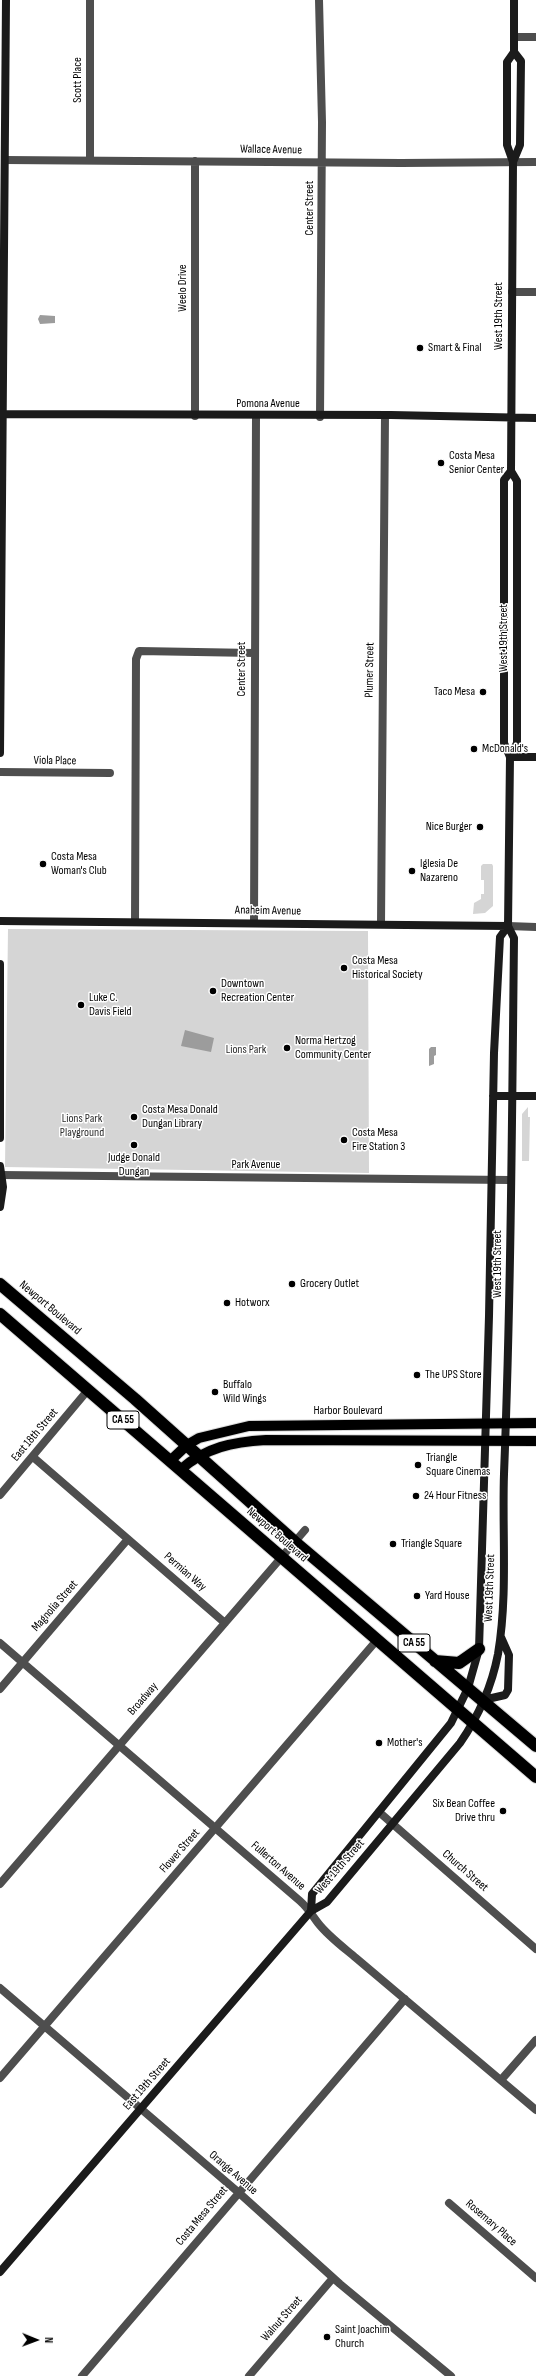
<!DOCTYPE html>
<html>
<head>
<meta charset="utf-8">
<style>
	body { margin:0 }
	#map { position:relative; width:536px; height:2376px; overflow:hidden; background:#fff; font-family:"Sofia Sans Condensed",sans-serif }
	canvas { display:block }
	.north { position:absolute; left:16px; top:2320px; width:40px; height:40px; -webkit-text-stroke:3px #fff; paint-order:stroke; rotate:91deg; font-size:11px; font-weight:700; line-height:16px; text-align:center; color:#000 }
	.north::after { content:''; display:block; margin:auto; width:14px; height:18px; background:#000; clip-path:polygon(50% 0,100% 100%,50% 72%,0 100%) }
</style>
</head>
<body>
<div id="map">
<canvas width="536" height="2376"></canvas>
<div class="north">N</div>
</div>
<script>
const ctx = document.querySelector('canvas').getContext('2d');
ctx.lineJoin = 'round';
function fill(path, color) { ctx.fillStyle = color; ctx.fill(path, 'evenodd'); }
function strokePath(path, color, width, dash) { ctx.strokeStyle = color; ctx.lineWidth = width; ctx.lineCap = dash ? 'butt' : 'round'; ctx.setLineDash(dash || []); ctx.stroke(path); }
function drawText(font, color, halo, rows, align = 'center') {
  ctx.font = font + ' "Sofia Sans Condensed",sans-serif'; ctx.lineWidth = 3; ctx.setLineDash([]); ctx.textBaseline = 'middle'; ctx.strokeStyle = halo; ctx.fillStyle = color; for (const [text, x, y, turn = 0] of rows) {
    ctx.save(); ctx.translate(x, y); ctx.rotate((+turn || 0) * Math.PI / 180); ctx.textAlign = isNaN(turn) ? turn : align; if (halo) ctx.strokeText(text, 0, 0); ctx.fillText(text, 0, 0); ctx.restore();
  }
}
fill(new Path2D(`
	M 483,864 L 492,864 L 493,866 L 493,906 L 485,913 L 473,914 L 474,903 L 481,899 L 481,894 L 484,894 L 484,880 L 481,880 L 481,866 Z
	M 8,929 L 368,931 L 369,1173 L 5,1167 Z
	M 528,1107 L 528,1117 L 530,1117 L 529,1161 L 522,1161 L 522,1114 Z`), '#d5d5d5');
fill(new Path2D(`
	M 40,315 L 55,316 L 55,323 L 40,324 L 38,319 Z
	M 185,1030 L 214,1038 L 211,1052 L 181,1046 Z
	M 431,1047 L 436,1047 L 436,1055 L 434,1056 L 434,1064 L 429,1066 L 429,1049 Z`), '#9c9c9c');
const primary = new Path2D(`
	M 170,1461 L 187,1445 L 199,1438 L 249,1426 L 536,1423
	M 180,1470 C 206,1447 233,1442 266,1440 L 536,1441`);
const highway = new Path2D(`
	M 0,1284 L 135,1399 L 295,1542 L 536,1746
	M 0,1314 L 536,1777
	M 435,1661 L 459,1663 L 479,1649`);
strokePath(primary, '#dbdbdb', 12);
strokePath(highway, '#dbdbdb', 14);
strokePath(new Path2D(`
	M 90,0 L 90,160
	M 319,0 L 322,122 L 320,417
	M 514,37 L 536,37
	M 5,160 L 401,163 L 536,162
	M 512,292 L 536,292
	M 195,416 L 195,161
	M 0,772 L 110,773
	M 135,922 L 136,659 L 139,651 L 254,653
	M 254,923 L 256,416
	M 381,924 L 385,415
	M 508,926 L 536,927
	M 1,1175 L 510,1180
	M 33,1457 L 225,1623
	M 0,1495 L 88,1390
	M 0,1643 L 300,1901 C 308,1908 312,1915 318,1923 C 328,1936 343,1947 356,1958 L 536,2110
	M 0,1689 L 128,1539
	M 379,1812 L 536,1949
	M 0,1884 L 305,1530
	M 0,1988 L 238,2192 L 340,2284 L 451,2376
	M 0,2078 L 377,1640
	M 501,2080 L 536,2040
	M 449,2203 L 536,2278
	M 82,2376 L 405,1999
	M 249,2376 L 333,2278`), '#4e4e4e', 8);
strokePath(new Path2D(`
	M 513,162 L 520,145 L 521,61 L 514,52
	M 0,414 L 391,415 L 536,418
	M 0,753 L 6,0
	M 510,757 L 517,743 L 517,481 L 511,471 L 513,162 L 507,145 L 507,62 L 514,52 L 514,0
	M 510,757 L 536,757
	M 0,921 L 508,926
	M 0,964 L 0,1138
	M 493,1096 L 536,1096
	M 0,1166 L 3,1187 L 0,1207
	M 483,1700 L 505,1695 L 508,1690 L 509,1655 L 501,1637
	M 311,1911 L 312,1894 L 451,1723 L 468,1688 L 479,1649 L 489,1316 L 494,1053 L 500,937 L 508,926
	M 0,2272 L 311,1911 L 327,1902 L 460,1743 C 478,1717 492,1685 498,1654 C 508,1595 502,1533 504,1474 C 511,1295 512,1117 514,938 L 508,926 L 510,757 L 504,743 L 504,480 L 511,471`), '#1b1b1b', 8);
strokePath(primary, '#000', 10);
strokePath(highway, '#000', 12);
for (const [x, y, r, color] of [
	[420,348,4,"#000"],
	[441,463,4,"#000"],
	[483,692,4,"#000"],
	[474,749,4,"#000"],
	[480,827,4,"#000"],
	[43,864,4,"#000"],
	[412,871,4,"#000"],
	[344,968,4,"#000"],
	[213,991,4,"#000"],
	[81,1005,4,"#000"],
	[287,1048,4,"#000"],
	[134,1117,4,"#000"],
	[344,1140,4,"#000"],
	[134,1145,4,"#000"],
	[292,1284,4,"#000"],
	[227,1303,4,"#000"],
	[417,1375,4,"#000"],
	[215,1392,4,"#000"],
	[418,1465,4,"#000"],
	[416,1496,4,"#000"],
	[393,1544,4,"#000"],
	[417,1596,4,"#000"],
	[379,1743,4,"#000"],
	[503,1811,4,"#000"],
	[327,2337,4,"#000"]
]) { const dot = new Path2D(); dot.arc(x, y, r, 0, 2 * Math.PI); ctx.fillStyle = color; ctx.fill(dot); strokePath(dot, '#fff', 1.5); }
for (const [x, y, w] of [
	[123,1420,32],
	[414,1643,32]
]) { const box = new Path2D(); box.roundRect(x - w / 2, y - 9, w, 18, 3); ctx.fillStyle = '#fff'; ctx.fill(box); strokePath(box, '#000', 1); }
drawText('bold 11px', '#000', null, [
	["CA 55",123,1420],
	["CA 55",414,1643]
]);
drawText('12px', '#000', '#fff', [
	["Scott Place",78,80,-90],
	["Wallace Avenue",271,150,1],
	["Center Street",310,208,-90],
	["Weelo Drive",183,288,-90],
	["West 19th Street",499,316,-90],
	["Pomona Avenue",268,404],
	["West 19th Street",504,638,-90],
	["Center Street",242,669,-90],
	["Plumer Street",370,670,-89],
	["Viola Place",55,761,1],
	["Anaheim Avenue",268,911,1],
	["Park Avenue",256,1165],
	["West 19th Street",498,1264,-90],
	["Newport Boulevard",50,1308,40],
	["Harbor Boulevard",348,1411],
	["East 18th Street",35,1435,-50],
	["Newport Boulevard",277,1535,41],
	["Permian Way",185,1572,41],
	["West 19th Street",490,1588,-88],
	["Magnolia Street",55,1606,-49],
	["Broadway",143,1699,-49],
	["Flower Street",180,1851,-49],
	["Fullerton Avenue",278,1866,41],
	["West 19th Street",340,1867,-49],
	["Church Street",465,1871,41],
	["East 19th Street",147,2084,-49],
	["Orange Avenue",233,2173,41],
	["Costa Mesa Street",202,2216,-50],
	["Rosemary Place",491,2223,41],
	["Walnut Street",282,2319,-49]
]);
drawText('12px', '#000', '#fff', [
	["Smart & Final",428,348],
	["Costa Mesa",449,456],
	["Senior Center",449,470],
	["Taco Mesa",475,692,"right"],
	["McDonald's",482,749],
	["Nice Burger",472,827,"right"],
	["Costa Mesa",51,857],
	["Woman's Club",51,871],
	["Iglesia De",420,864],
	["Nazareno",420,878],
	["Costa Mesa",352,961],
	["Historical Society",352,975],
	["Downtown",221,984],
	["Recreation Center",221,998],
	["Luke C.",89,998],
	["Davis Field",89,1012],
	["Norma Hertzog",295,1041],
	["Community Center",295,1055],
	["Costa Mesa Donald",142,1110],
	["Dungan Library",142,1124],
	["Costa Mesa",352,1133],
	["Fire Station 3",352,1147],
	["Judge Donald",134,1158,"center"],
	["Dungan",134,1172,"center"],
	["Grocery Outlet",300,1284],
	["Hotworx",235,1303],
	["The UPS Store",425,1375],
	["Buffalo",223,1385],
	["Wild Wings",223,1399],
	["Triangle",426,1458],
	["Square Cinemas",426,1472],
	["24 Hour Fitness",424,1496],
	["Triangle Square",401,1544],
	["Yard House",425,1596],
	["Mother's",387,1743],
	["Six Bean Coffee",495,1804,"right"],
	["Drive thru",495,1818,"right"],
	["Saint Joachim",335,2330],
	["Church",335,2344]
], 'left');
drawText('12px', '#2c2c2c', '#fff', [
	["Lions Park",246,1050],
	["Lions Park",82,1119],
	["Playground",82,1133]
]);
</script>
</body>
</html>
